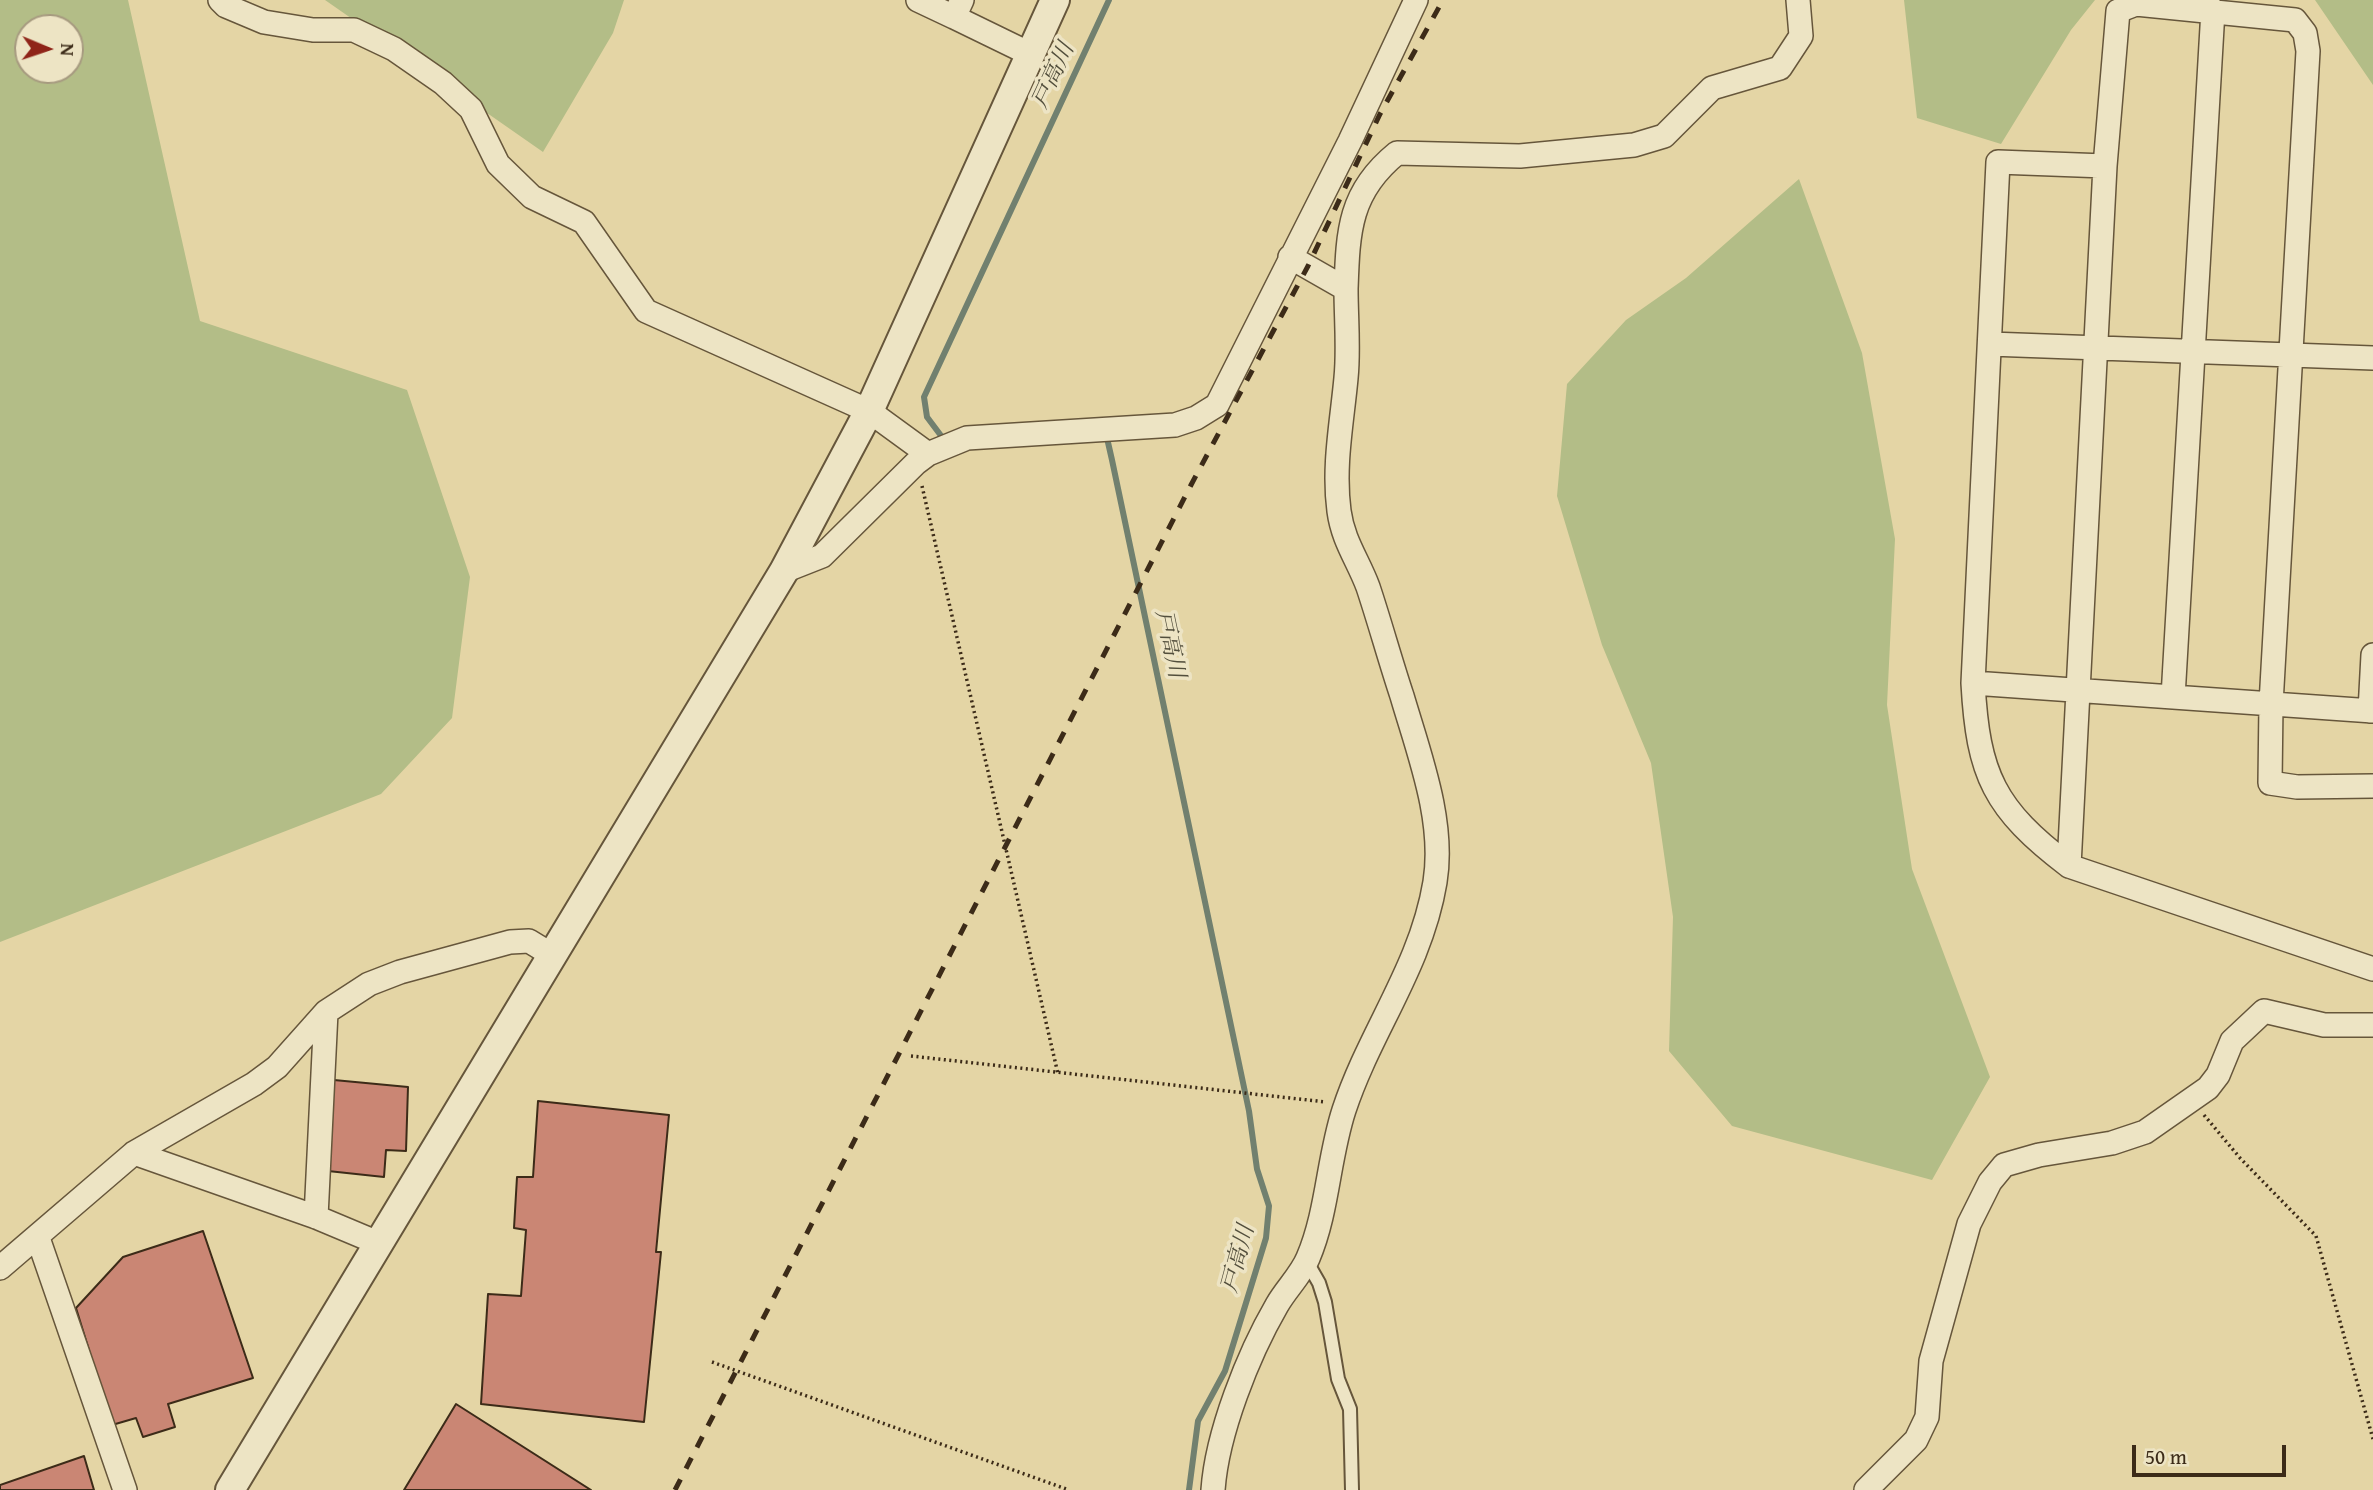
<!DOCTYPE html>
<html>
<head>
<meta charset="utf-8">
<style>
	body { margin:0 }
	#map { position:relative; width:2373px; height:1490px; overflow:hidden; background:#e4d5a5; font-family:"Gentium Book Plus",serif }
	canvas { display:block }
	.north { position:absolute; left:14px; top:14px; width:70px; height:70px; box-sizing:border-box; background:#ede4c4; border:2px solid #a69a7f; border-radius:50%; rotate:92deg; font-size:19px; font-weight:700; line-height:28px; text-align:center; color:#3c2b18 }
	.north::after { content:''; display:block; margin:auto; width:24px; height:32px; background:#8f2418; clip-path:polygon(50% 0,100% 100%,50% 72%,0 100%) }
	.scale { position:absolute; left:2132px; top:1445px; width:154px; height:32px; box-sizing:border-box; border:4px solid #3c2b18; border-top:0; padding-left:9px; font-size:21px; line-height:24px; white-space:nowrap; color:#3c2b18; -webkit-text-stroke:5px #ede4c4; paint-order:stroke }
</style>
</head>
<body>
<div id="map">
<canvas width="2373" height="1490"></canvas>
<div class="north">N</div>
<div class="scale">50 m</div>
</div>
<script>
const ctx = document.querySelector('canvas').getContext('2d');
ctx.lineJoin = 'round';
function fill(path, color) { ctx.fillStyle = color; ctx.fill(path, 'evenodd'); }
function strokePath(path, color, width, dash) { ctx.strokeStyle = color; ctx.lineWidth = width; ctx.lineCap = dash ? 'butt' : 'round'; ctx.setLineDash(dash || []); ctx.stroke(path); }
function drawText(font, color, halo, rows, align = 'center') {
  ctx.font = font + ' "Gentium Book Plus","Noto Serif JP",serif'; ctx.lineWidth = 7; ctx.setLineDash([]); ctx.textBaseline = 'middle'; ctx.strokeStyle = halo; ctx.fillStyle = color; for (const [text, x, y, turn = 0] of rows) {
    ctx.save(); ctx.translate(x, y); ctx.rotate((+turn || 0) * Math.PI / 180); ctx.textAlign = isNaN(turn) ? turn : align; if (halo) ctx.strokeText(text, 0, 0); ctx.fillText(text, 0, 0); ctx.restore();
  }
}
fill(new Path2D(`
	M 0,0 L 128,0 L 200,321 L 407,390 L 470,577 L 452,718 L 381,794 L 0,942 ZM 28,28 L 70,28 L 70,70 L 28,70 Z
	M 325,0 L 624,0 L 613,33 L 543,152 Z
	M 1904,0 L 2095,0 L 2071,30 L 2001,144 L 1917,118 Z
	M 2315,0 L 2373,0 L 2373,85 Z
	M 1799,179 L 1862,353 L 1895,539 L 1887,705 L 1912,869 L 1990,1077 L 1932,1180 L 1732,1126 L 1669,1051 L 1673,917 L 1651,763 L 1602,645 L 1557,496 L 1567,384 L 1626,320 L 1686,278 Z`), '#b3bd87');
strokePath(new Path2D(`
	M 1101,439 L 1107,438 L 1112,460 L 1249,1111 L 1257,1169 L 1269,1206 L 1266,1238 L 1225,1371 L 1198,1421 L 1189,1490
	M 945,441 L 927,417 L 924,397 L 1109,0`), '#71806f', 6);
const building = new Path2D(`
	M 334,1080 L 408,1087 L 406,1151 L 386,1150 L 384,1177 L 328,1171 Z
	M 538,1101 L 669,1115 L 656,1252 L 661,1252 L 644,1422 L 481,1404 L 488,1294 L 521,1296 L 526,1230 L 514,1228 L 517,1177 L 533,1177 Z
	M 203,1231 L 253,1378 L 168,1404 L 175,1427 L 143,1437 L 136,1418 L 112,1425 L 76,1308 L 123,1257 Z
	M 456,1404 L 591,1490 L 404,1490 Z
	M 84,1456 L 94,1490 L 0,1490 L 0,1485 Z`);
fill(building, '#ca8674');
strokePath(building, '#3c2b18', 2);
const service = new Path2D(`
	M 1307,1262 L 1319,1283 L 1325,1302 L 1338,1379 L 1350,1409 L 1352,1490`);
const minor = new Path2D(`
	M 220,0 L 226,6 L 264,22 L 313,30 L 354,30 L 394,49 L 443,83 L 471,109 L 498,164 L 532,197 L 584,222 L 646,311 L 869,411 L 928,454
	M 918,0 L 954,17
	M 962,0 L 954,17 L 1030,54
	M 2105,166 L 1998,162 L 1973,683 C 1978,775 1994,809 2069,866 L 2373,969
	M 1346,289 C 1348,231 1349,192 1397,153 L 1520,156 L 1634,145 L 1664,136 L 1712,88 L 1780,68 L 1801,36 L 1798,0
	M 1990,344 L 2373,358
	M 784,571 L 822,556 L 916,463 L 928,454 L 967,438 L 1175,425 L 1196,418 L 1217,405 L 1350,141 L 1416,0
	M 1973,683 L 2373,711
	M 2173,697 L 2213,10
	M 2370,711 L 2373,655
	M 2069,866 L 2105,166 L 2118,11 L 2136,4 L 2295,20 L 2305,33 L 2308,51 L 2271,704 L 2270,783 L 2297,787 L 2373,786
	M 134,1153 L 316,1217 L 378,1243
	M 316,1217 L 326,1012
	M 38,1238 L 125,1490
	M 0,1268 L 134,1153 L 254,1084 L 277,1067 L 326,1012 L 369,984 L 400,972 L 510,942 L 529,941 L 552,955
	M 1213,1490 C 1217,1433 1248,1355 1277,1305 C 1286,1289 1301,1275 1308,1258 C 1328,1211 1328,1159 1344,1110 C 1370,1031 1421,967 1435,882 C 1445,821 1419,754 1402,696 C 1390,660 1380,623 1368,587 C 1358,560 1343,541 1339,511 C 1333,466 1342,422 1346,378 C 1349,349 1346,318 1346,289 L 1290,257
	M 1866,1490 L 1916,1440 L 1927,1417 L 1931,1361 L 1969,1224 L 1990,1182 L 2004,1165 L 2039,1155 L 2112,1143 L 2145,1132 L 2208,1088 L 2218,1075 L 2232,1041 L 2264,1011 L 2324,1025 L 2373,1025`);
const tertiary = new Path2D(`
	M 230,1490 L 784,571 L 869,411 L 1055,0`);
strokePath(service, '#66563b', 16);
strokePath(minor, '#66563b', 26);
strokePath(tertiary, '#66563b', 32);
strokePath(new Path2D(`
	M 922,486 L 1058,1074
	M 911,1056 L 1326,1102
	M 2204,1115 L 2240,1158 L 2316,1236 L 2373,1439
	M 712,1362 L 1069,1490`), '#3c2b18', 3.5, [2, 3.5]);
strokePath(service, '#ede4c4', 12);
strokePath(minor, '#ede4c4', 23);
strokePath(tertiary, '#ede4c4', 28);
strokePath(new Path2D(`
	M 675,1490 L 1191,485 L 1308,266 L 1380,114 L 1443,0`), '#3c2b18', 5, [12, 12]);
drawText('italic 23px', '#524e3c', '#ede4c4', [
	["戸高川",1054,76,-65],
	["戸高川",1169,644,78],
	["戸高川",1239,1259,-75]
]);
</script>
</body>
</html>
